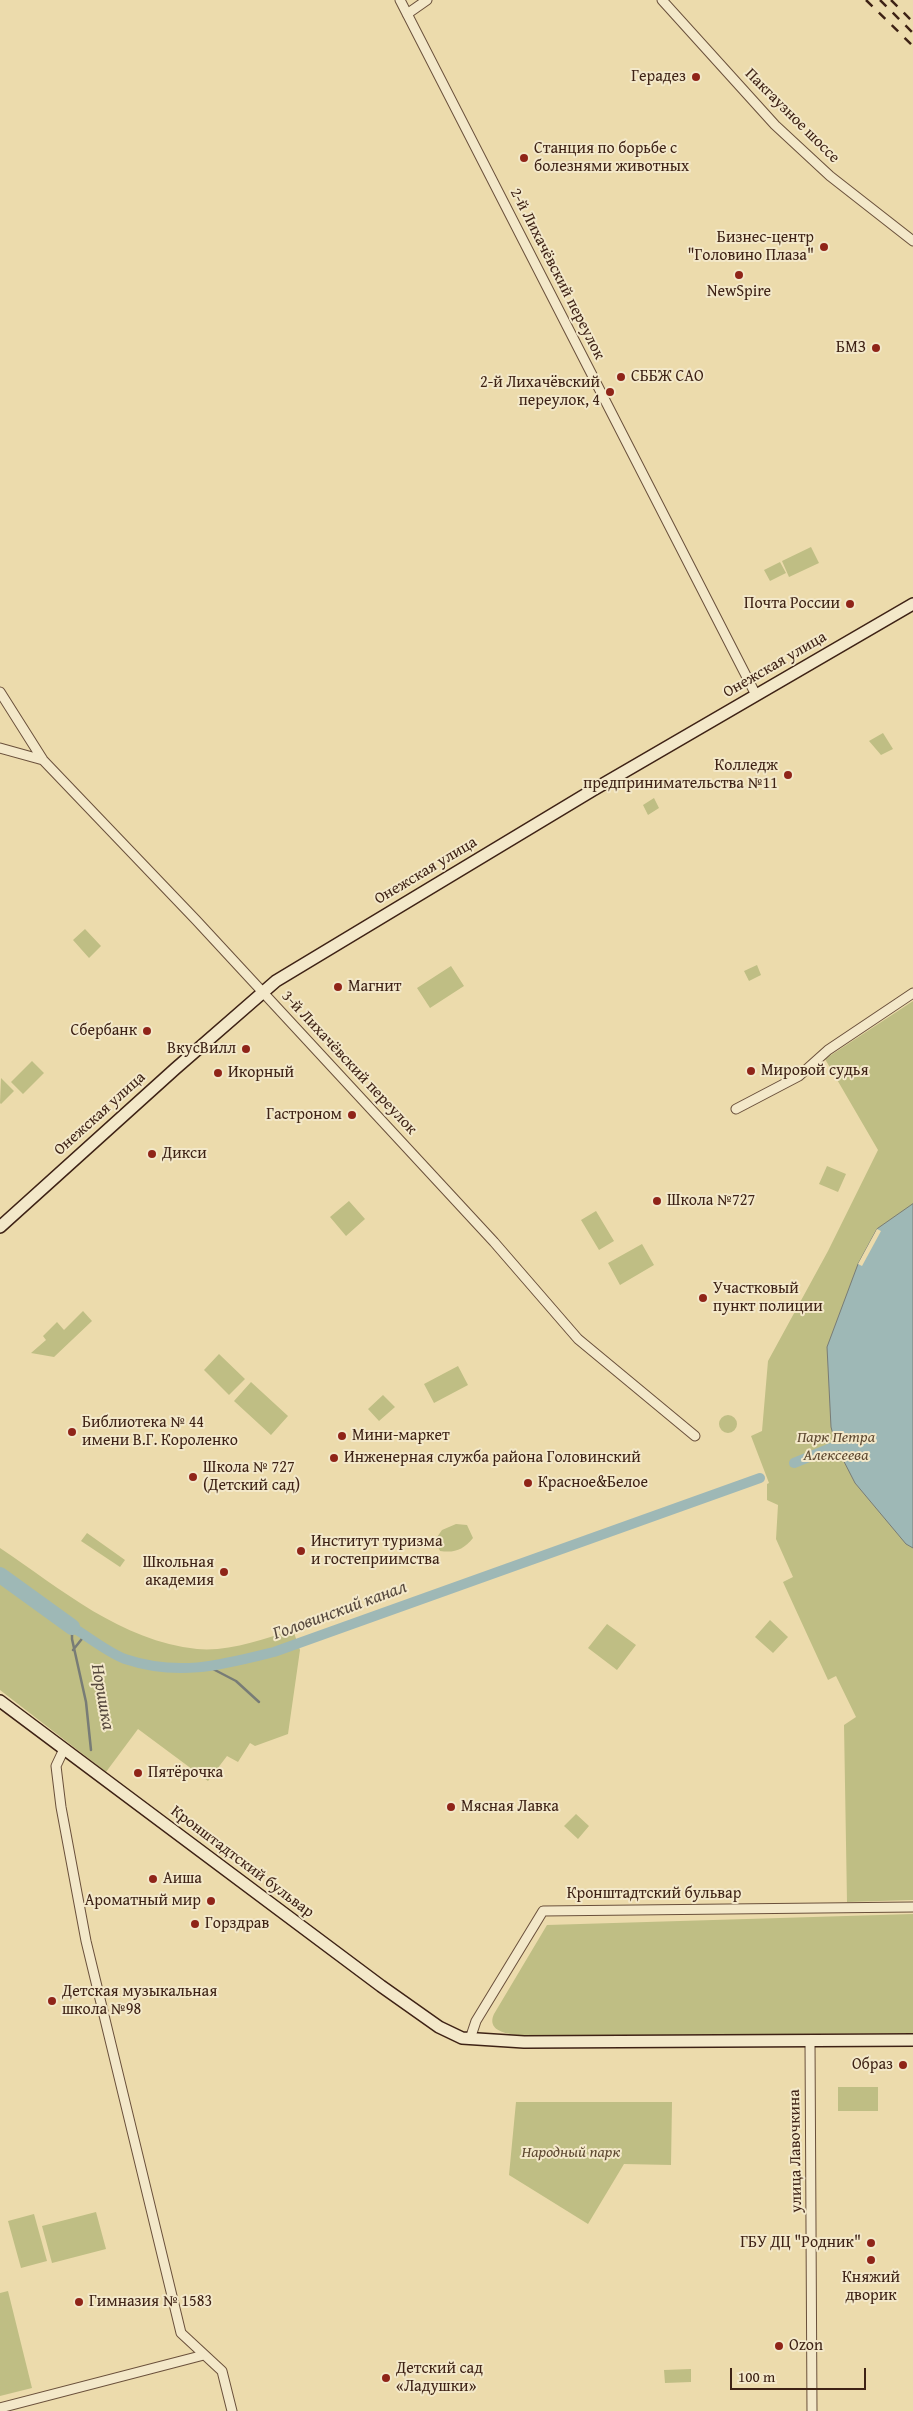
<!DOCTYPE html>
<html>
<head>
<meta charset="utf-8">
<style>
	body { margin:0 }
	#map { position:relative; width:913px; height:2411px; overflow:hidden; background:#ecdbac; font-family:"Gentium Book Plus",serif }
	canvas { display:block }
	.scale { position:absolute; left:730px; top:2368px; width:136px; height:22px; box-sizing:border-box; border:2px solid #3e2215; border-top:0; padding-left:6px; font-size:15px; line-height:18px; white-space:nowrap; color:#3e2215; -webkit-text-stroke:4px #f3e8c9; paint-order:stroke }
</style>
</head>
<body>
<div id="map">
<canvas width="913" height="2411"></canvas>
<div class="scale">100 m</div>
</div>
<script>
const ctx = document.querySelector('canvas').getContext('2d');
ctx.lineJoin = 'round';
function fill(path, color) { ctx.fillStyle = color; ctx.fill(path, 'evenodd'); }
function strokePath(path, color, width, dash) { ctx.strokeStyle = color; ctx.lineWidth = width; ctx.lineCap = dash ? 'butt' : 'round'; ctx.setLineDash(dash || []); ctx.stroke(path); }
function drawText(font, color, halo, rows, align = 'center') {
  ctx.font = font + ' "Gentium Book Plus",serif'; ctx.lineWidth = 4; ctx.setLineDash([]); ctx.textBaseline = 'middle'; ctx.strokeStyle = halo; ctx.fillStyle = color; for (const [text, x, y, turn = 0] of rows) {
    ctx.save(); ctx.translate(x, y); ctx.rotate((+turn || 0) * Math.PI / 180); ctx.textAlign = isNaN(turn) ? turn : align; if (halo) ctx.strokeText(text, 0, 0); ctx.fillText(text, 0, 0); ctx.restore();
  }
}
fill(new Path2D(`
	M 811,547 L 819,563 L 789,577 L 782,561 Z
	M 780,562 L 786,573 L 770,581 L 764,570 Z
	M 883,733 L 893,749 L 881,755 L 869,741 Z
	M 654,798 L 659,808 L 648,815 L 643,805 Z
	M 85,929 L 101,946 L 89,958 L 73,940 Z
	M 757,965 L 761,975 L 749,981 L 744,971 Z
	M 451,966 L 464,986 L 430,1008 L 417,988 Z
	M 913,1001 L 913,1900 L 847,1902 L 844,1725 L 856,1717 L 836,1676 L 828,1680 L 783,1582 L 793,1577 L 776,1539 L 778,1505 L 767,1500 L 767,1484 L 769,1483 L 751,1436 L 762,1431 L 768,1361 L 828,1251 L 878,1150 L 825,1059 Z
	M 32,1061 L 44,1073 L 23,1094 L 11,1082 Z
	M 1,1078 L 14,1091 L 1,1104 L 0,1103 Z
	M 827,1166 L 846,1174 L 838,1192 L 819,1184 Z
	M 349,1201 L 365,1219 L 346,1236 L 330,1217 Z
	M 596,1211 L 614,1241 L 599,1250 L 581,1220 Z
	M 642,1244 L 654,1265 L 620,1285 L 608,1263 Z
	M 83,1311 L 92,1321 L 54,1357 L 31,1353 L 46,1340 L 43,1336 L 57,1322 L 64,1330 Z
	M 219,1354 L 245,1379 L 229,1395 L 204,1370 Z
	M 458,1366 L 468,1385 L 434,1403 L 424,1384 Z
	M 251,1382 L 288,1416 L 271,1435 L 234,1401 Z
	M 383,1395 L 395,1407 L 379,1421 L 368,1409 Z
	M719 1424a9 9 0 1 1 18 0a9 9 0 1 1-18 0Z
	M 456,1524 L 467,1525 L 473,1538 C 463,1550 455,1553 440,1551 L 435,1540 L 442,1530 Z
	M 87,1533 L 125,1560 L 120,1567 L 81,1541 Z
	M 0,1548 C 61,1589 121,1641 197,1649 C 229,1652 263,1639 293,1630 L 300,1650 L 288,1734 L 255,1746 L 250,1743 L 238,1762 L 227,1756 L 208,1781 L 138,1729 L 106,1772 L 0,1690 Z
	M 770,1620 L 788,1637 L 773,1653 L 755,1637 Z
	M 607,1624 L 636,1645 L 617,1670 L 588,1648 Z
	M 576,1814 L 589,1826 L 578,1839 L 564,1826 Z
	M 913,1914 L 913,2033 L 534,2036 C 521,2035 484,2036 494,2014 L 547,1925 Z
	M 838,2087 L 878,2087 L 878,2111 L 838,2111 Z
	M 516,2102 L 672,2102 L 671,2165 L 624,2164 L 588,2224 L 509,2175 Z
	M 96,2212 L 106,2249 L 52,2263 L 42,2226 Z
	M 34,2214 L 47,2261 L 21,2268 L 8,2221 Z
	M 8,2291 L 32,2388 L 0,2396 L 0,2293 Z
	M 691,2369 L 691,2382 L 665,2383 L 664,2370 Z`), '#bfbe84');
const water = new Path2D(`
	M 913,1204 L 913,1548 L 906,1544 L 855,1483 L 836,1446 L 831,1427 L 827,1347 L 858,1264 L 877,1229 Z`);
fill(water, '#9eb8b6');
strokePath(water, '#787c76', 1);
fill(new Path2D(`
	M 877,1229 L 881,1231 L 862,1266 L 858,1264 Z`), '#ecdbac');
strokePath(new Path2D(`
	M 72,1627 L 72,1639 L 86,1702 L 91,1750
	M 73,1650 L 85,1635
	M 211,1668 L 236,1681 L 259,1702`), '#787c76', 2.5);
strokePath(new Path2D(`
	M 794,1463 L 836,1446 L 845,1436
	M 72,1627 C 89,1637 107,1652 125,1659 C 179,1677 222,1665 274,1652 L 760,1478`), '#9eb8b6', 10);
strokePath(new Path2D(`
	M 0,1575 L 72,1627`), '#9eb8b6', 16);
const street = new Path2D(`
	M 400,0 L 756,695
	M 662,0 L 775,125 L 830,176 L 913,241
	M 407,14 L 427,0
	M 0,692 L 43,760 L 196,920 L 494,1242 L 578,1339 L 695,1436
	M 0,748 L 43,760
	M 736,1109 L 799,1076 L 828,1050 L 913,993
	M 64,1749 L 56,1766 L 61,1807 L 86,1941 L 181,2333 L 222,2371 L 232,2411
	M 470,2039 L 476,2021 L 543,1911 L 913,1907
	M 810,2041 L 812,2411
	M 0,2408 L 204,2355`);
const secondary = new Path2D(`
	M 0,1227 L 175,1069 L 276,981 L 593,790 L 913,604
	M 0,1701 L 381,1986 L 439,2027 L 462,2038 L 524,2042 L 913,2040`);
strokePath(street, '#6a503b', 11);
strokePath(secondary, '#3e2215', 14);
strokePath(street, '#f3e8c9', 9);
strokePath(secondary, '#f3e8c9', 11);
strokePath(new Path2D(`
	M 866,0 L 913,46
	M 880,0 L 913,33
	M 891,0 L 913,22`), '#3e2215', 2.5, [9, 9]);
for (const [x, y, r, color] of [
	[696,77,5,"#8f2418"],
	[524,158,5,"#8f2418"],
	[824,247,5,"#8f2418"],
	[739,275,5,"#8f2418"],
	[876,348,5,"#8f2418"],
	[621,377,5,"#8f2418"],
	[610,392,5,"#8f2418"],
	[850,604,5,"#8f2418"],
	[788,775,5,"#8f2418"],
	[338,987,5,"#8f2418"],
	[147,1031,5,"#8f2418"],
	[246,1049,5,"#8f2418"],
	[751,1071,5,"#8f2418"],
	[218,1073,5,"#8f2418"],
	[352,1115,5,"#8f2418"],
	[152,1154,5,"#8f2418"],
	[657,1201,5,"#8f2418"],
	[703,1298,5,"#8f2418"],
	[72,1432,5,"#8f2418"],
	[342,1436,5,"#8f2418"],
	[334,1458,5,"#8f2418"],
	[193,1477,5,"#8f2418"],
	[528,1483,5,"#8f2418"],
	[301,1551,5,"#8f2418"],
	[224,1572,5,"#8f2418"],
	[138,1773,5,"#8f2418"],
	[451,1807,5,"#8f2418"],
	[153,1879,5,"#8f2418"],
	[211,1901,5,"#8f2418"],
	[195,1924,5,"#8f2418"],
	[52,2001,5,"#8f2418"],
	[903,2065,5,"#8f2418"],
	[871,2243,5,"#8f2418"],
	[871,2260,5,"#8f2418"],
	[79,2302,5,"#8f2418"],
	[779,2346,5,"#8f2418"],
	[386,2378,5,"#8f2418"]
]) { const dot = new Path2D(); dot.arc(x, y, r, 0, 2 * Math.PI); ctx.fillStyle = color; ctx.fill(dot); strokePath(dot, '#f3e8c9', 2); }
drawText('16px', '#3e2215', '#f3e8c9', [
	["Герадез",686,77,"right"],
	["Станция по борьбе с",534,149],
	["болезнями животных",534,167],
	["Бизнес-центр",814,238,"right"],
	["\"Головино Плаза\"",814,256,"right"],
	["NewSpire",739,292,"center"],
	["БМЗ",866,348,"right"],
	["СББЖ САО",631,377],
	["2-й Лихачёвский",600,383,"right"],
	["переулок, 4",600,401,"right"],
	["Почта России",840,604,"right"],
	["Колледж",778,766,"right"],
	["предпринимательства №11",778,784,"right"],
	["Магнит",348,987],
	["Сбербанк",137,1031,"right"],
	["ВкусВилл",236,1049,"right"],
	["Мировой судья",761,1071],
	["Икорный",228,1073],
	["Гастроном",342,1115,"right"],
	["Дикси",162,1154],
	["Школа №727",667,1201],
	["Участковый",713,1289],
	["пункт полиции",713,1307],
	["Библиотека № 44",82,1423],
	["имени В.Г. Короленко",82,1441],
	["Мини-маркет",352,1436],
	["Инженерная служба района Головинский",344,1458],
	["Школа № 727",203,1468],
	["(Детский сад)",203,1486],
	["Красное&Белое",538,1483],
	["Институт туризма",311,1542],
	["и гостеприимства",311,1560],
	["Школьная",214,1563,"right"],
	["академия",214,1581,"right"],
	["Пятёрочка",148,1773],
	["Мясная Лавка",461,1807],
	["Аиша",163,1879],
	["Ароматный мир",201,1901,"right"],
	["Горздрав",205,1924],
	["Детская музыкальная",62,1992],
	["школа №98",62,2010],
	["Образ",893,2065,"right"],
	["ГБУ ДЦ \"Родник\"",861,2243,"right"],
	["Княжий",871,2278,"center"],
	["дворик",871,2296,"center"],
	["Гимназия № 1583",89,2302],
	["Ozon",789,2346],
	["Детский сад",396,2369],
	["«Ладушки»",396,2387]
], 'left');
drawText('16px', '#3e2215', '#f3e8c9', [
	["Пакгаузное шоссе",792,116,45],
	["2-й Лихачёвский переулок",557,274,63],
	["Онежская улица",775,665,-30],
	["Онежская улица",426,871,-31],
	["3-й Лихачёвский переулок",349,1063,47],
	["Онежская улица",100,1114,-42],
	["Кронштадтский бульвар",242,1862,37],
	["Кронштадтский бульвар",654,1894],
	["улица Лавочкина",796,2151,-91]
]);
drawText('italic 16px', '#5e4931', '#f3e8c9', [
	["Парк Петра",836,1438],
	["Алексеева",836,1456],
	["Народный парк",571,2153]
]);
drawText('italic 18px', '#56483d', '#f3e8c9', [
	["Головинский канал",340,1611,-20],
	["Норишка",102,1697,80]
]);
</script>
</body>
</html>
